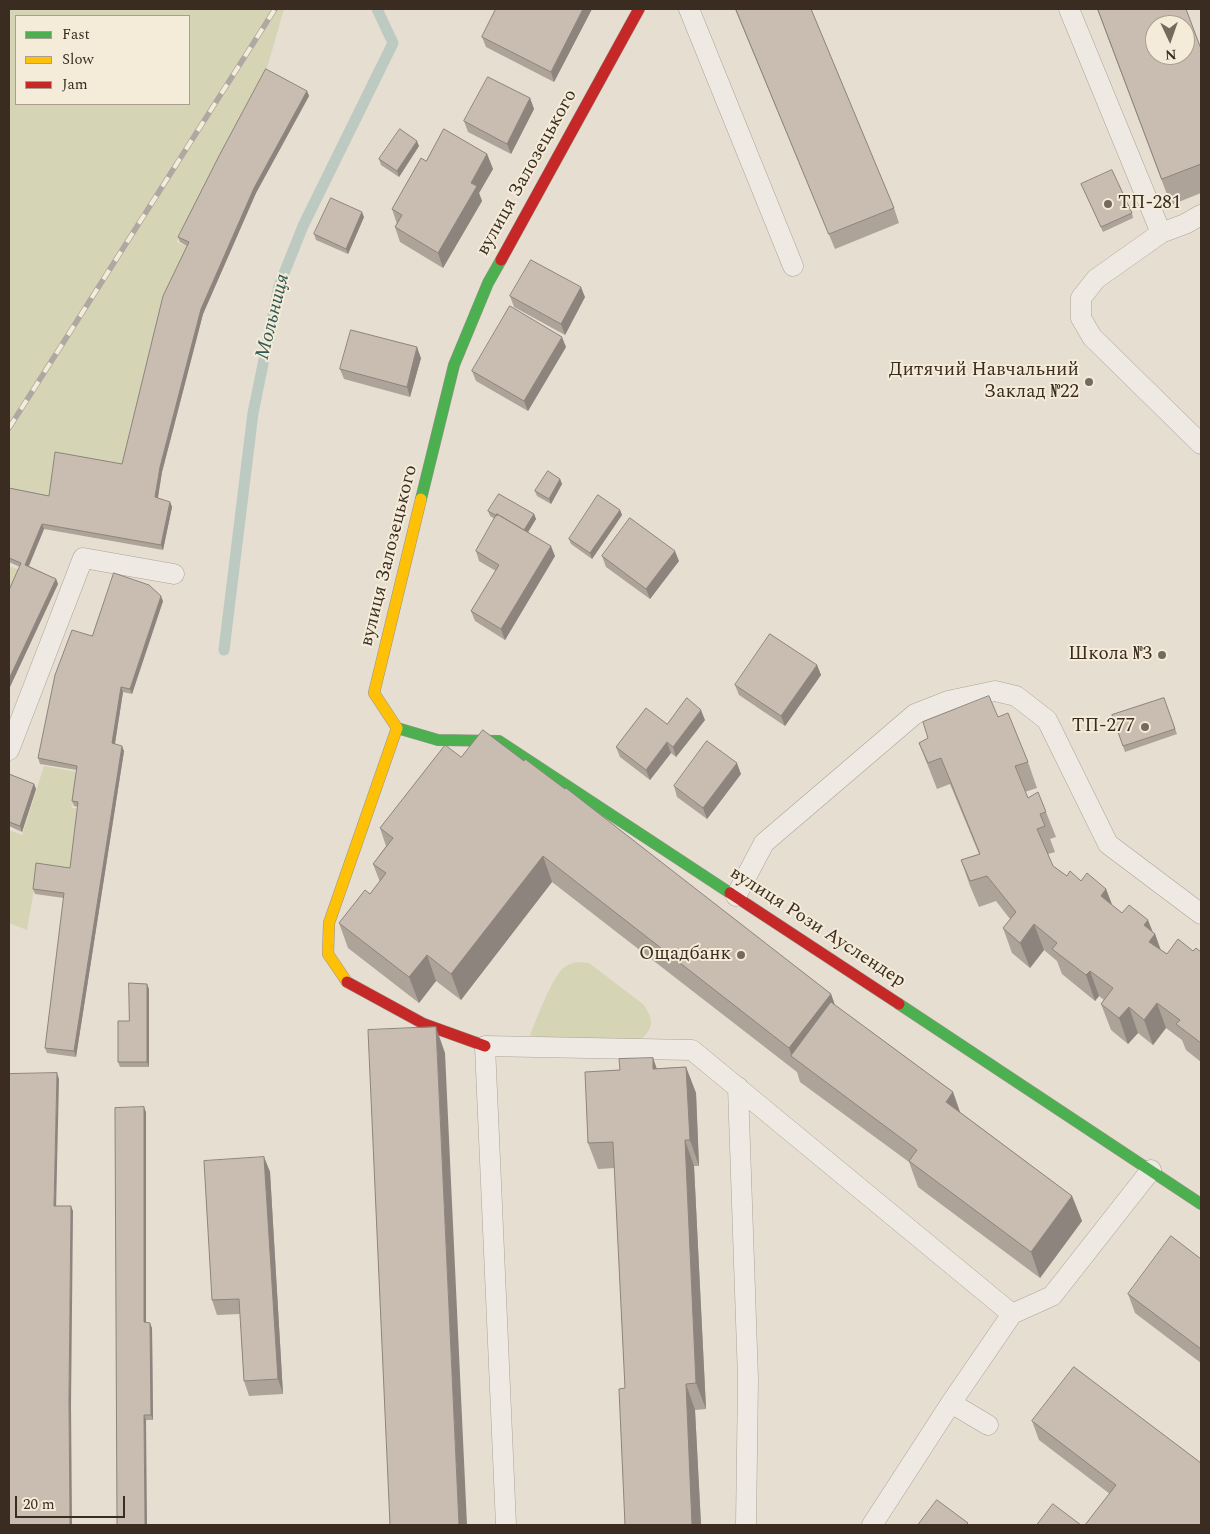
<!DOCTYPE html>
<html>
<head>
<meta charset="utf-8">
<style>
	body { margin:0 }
	#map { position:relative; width:1210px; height:1534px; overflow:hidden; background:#e5ded1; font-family:Spectral,serif }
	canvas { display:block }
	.frame { position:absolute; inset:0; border:10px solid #3a2c21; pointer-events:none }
	.legend { position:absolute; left:15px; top:15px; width:175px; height:90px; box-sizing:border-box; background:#f5ebd9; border:1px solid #aa9f8f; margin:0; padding:6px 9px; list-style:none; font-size:15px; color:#3a2c21 }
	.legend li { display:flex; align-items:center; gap:10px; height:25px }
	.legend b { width:25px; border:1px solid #aa9f8f }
	.north { position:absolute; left:1145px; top:15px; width:50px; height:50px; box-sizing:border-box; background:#f5ebd9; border:1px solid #aa9f8f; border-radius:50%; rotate:177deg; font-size:14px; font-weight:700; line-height:20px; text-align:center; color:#3a2c21 }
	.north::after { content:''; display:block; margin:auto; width:18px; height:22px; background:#766a5f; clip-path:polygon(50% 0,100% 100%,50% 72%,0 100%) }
	.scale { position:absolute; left:15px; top:1496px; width:110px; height:22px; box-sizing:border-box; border:2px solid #3a2c21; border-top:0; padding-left:6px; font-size:15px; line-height:18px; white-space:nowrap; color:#3a2c21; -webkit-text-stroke:4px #f5ebd9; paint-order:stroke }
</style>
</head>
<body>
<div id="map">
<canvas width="1210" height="1534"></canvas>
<div class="frame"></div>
<ul class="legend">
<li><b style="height:6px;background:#4caf50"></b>Fast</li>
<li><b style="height:6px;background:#ffc107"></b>Slow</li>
<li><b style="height:6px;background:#c62828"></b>Jam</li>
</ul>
<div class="north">N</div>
<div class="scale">20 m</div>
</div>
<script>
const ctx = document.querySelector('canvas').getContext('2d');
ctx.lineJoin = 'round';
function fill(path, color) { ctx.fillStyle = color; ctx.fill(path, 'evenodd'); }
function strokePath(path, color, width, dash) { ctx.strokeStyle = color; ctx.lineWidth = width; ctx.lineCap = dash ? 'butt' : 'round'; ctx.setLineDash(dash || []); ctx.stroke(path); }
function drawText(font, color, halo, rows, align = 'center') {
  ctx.font = font + ' Spectral,serif'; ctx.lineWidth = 4; ctx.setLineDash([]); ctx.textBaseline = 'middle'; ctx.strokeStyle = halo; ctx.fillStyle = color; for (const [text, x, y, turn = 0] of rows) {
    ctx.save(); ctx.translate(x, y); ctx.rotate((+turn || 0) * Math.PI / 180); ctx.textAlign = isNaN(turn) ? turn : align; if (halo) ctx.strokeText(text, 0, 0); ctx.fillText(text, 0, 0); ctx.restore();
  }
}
fill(new Path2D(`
	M 9,9 L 284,9 L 265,75 L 177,242 L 188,247 L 122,466 L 55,457 L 49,496 L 9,491 ZM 16,16 L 189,16 L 189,104 L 16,104 Z
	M 9,566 L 20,570 L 9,595 Z
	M 44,766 L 77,772 L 72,808 L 77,808 L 71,870 L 38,867 L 27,930 L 9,923 L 9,830 L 22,835 Z
	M 577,962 L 589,963 L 644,1005 L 650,1016 L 651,1024 L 649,1030 L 644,1037 L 636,1040 L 558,1042 L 530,1035 C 537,1018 551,980 563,968 C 567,965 572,963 577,962 Z`), '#d5d4b4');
strokePath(new Path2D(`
	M 224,650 L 253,413 L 279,286 L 303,226 L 393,43 L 377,9`), '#bccac1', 11);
const lane = new Path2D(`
	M 689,9 L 793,266
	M 1069,9 L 1161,233 L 1185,224 L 1201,215
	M 1161,233 L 1096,279 L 1081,298 L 1081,318 L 1092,337 L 1201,444
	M 9,750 L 83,558 L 174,574
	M 736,896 L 764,843 L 915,714 L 948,701 L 995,691 L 1016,696 L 1047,720 L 1108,844 L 1201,914
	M 738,1087 L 748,1379 L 746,1525
	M 951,1403 L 988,1425
	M 506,1525 L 485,1046 L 692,1050 L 1012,1314
	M 872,1525 L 951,1403 L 1012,1314 L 1052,1296 L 1151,1170`);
const fast = new Path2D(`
	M 421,499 L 454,365 L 488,283 L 501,260
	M 397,728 L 438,740 L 499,741 L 730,893
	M 899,1004 L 1201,1204`);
const slow = new Path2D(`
	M 397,728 L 374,693 L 421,499
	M 347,982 L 328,954 L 329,923 L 397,728`);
const jam = new Path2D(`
	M 501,260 L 639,9
	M 730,893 L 899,1004
	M 347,982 L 424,1024 L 485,1046`);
strokePath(lane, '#aba399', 21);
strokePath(fast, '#9a938a', 12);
strokePath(slow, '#9a938a', 12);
strokePath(jam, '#9a938a', 12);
strokePath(lane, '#eeeae3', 20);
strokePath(fast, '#4caf50', 11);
strokePath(slow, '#ffc107', 11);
strokePath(jam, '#c62828', 11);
const rail = new Path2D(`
	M 9,428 L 275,9`);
strokePath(rail, '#aea8a2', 5.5);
strokePath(rail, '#f5ebd9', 4, [11]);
fill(new Path2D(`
	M 496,9 L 592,9 L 554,82 L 486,47 L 482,37 Z
	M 735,9 L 811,9 L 894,208 L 899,223 L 835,249 Z
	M 1097,9 L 1201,49 L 1201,193 L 1171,205 Z
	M 307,91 L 309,96 L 256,193 L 203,314 L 162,472 L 158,498 L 170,502 L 172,507 L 163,550 L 44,529 L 29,566 L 56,579 L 58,584 L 9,689 L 9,590 L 20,567 L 9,562 L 9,488 L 49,496 L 122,464 L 187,246 L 180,242 L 178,237 Z
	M 530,98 L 534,109 L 511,154 L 468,132 L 464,121 Z
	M 419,146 L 399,177 L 381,165 L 379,159 Z
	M 487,154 L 493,169 L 479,193 L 482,201 L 443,268 L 400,242 L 395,227 L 397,224 L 392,209 L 426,161 Z
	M 1081,184 L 1132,213 L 1133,218 L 1103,232 Z
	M 364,217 L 348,254 L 316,240 L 314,234 Z
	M 510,296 L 585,297 L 565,335 L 514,307 Z
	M 566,347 L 528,411 L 476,381 L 472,371 Z
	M 421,358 L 410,397 L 344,379 L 340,369 Z
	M 560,479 L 562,484 L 551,504 L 537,496 L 535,491 Z
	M 620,510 L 622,515 L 592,559 L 571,544 L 569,539 Z
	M 488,511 L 534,514 L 536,519 L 528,532 L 555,556 L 505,640 L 475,621 L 471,611 L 496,571 L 479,561 L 476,551 L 495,519 L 490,516 Z
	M 602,556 L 679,561 L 650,599 L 606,567 Z
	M 163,601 L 132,694 L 123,692 L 115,744 L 124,751 L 76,1057 L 47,1053 L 45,1048 L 64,898 L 35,894 L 33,889 L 70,868 L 78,807 L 74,806 L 72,801 L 77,770 L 40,764 L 38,758 L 92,636 Z
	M 817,665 L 821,675 L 785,726 L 739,695 L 735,685 Z
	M 1164,698 L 1177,734 L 1125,752 L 1112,715 Z
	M 998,717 L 1028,762 L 1037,788 L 1025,792 L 1028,798 L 1046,812 L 1056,837 L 1050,839 L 1055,852 L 1048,854 L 1053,866 L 1067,876 L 1106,889 L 1112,905 L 1122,913 L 1155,934 L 1161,950 L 1167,954 L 1193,951 L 1201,952 L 1201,1062 L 1186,1050 L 1182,1040 L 1166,1028 L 1153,1045 L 1138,1033 L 1128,1044 L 1111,1030 L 1101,1004 L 1104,1000 L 1099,996 L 1095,1001 L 1062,974 L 1057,961 L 1044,950 L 1030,968 L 1012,953 L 1003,928 L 1010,919 L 996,901 L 979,907 L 970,886 L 961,860 L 979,854 L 950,784 L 937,789 L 919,743 Z
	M 705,720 L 676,757 L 671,753 L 650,780 L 620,757 L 616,747 L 667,724 Z
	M 461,757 L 524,761 L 831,994 L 835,1005 L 953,1092 L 960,1112 L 1072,1196 L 1082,1221 L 1040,1278 L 918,1187 L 909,1162 L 800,1082 L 797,1072 L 552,882 L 461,1000 L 436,981 L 419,1003 L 348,948 L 339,923 L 370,894 L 380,882 L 373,864 L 386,846 L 380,828 Z
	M 9,774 L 34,784 L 36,789 L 22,832 L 9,826 Z
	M 741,774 L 707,819 L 677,797 L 674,786 Z
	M 149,989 L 149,1067 L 120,1067 L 118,1062 L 129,1021 Z
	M 686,1067 L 696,1093 L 699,1166 L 694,1166 L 706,1409 L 695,1410 L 701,1525 L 625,1525 L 625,1388 L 615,1168 L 598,1169 L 588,1143 L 620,1070 Z
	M 146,1112 L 146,1322 L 152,1328 L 153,1420 L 146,1420 L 117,1525 Z
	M 264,1157 L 270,1172 L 283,1394 L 249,1396 L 244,1381 L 240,1314 L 217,1315 L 212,1300 Z
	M 1201,1259 L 1201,1363 L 1135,1313 L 1128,1294 Z
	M 1032,1421 L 1201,1463 L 1110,1494 L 1039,1440 Z`), '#ada399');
fill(new Path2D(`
	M 583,9 L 592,9 L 554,82 L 551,72 Z
	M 307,91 L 309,96 L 256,193 L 203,314 L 162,472 L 157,502 L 155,497 L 160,467 L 201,309 L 254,188 Z
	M 530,98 L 534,109 L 511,154 L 507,144 Z
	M 417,141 L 419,146 L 399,177 L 397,171 Z
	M 487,154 L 493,169 L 479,193 L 482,201 L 443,268 L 438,253 L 471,183 Z
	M 362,212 L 364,217 L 348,254 L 346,249 Z
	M 581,287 L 585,297 L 565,335 L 561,324 Z
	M 562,337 L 566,347 L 528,411 L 524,401 Z
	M 417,347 L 421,358 L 410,397 L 407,387 Z
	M 560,479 L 562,484 L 551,504 L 549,499 Z
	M 170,502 L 172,507 L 163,550 L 161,545 Z
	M 620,510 L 622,515 L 592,559 L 590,553 Z
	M 534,514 L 536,519 L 525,537 L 523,532 Z
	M 42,524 L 44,529 L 27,570 L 25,565 Z
	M 551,546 L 555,556 L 505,640 L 501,629 Z
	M 675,551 L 679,561 L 650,599 L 646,589 Z
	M 56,579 L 58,584 L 9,689 L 9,679 Z
	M 161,596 L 163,601 L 132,694 L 130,689 Z
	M 817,665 L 821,675 L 785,726 L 781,716 Z
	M 121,687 L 123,692 L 114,749 L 112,743 Z
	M 701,710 L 705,720 L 676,757 L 673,747 Z
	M 667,742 L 671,753 L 650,780 L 646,770 Z
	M 122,746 L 124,751 L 76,1057 L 74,1051 Z
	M 737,763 L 741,774 L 707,819 L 703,808 Z
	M 34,784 L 36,789 L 22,832 L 20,826 Z
	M 543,856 L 552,882 L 461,1000 L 451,974 Z
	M 1106,889 L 1116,915 L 1101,896 Z
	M 1148,920 L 1154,935 L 1155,934 L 1164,960 L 1159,967 L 1144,925 Z
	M 1034,924 L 1044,950 L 1030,968 L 1020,943 Z
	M 427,955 L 436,981 L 419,1003 L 409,977 Z
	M 1090,971 L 1099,996 L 1095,1001 L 1086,975 Z
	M 147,984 L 149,989 L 149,1067 L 147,1062 Z
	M 831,994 L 840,1020 L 792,1057 L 789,1048 Z
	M 1157,1003 L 1166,1028 L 1153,1045 L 1144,1020 Z
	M 1129,1007 L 1138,1033 L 1128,1044 L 1119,1018 Z
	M 436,1027 L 445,1053 L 467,1525 L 459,1525 Z
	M 653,1058 L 662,1083 L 653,1069 Z
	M 686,1067 L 696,1093 L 699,1166 L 690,1140 Z
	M 57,1073 L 59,1079 L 56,1211 L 54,1206 Z
	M 953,1092 L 962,1118 L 946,1102 Z
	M 144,1107 L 146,1112 L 146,1328 L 144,1322 Z
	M 685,1140 L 694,1166 L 706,1409 L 696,1383 Z
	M 264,1157 L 270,1172 L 283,1394 L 278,1379 Z
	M 1072,1196 L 1082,1221 L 1040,1278 L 1031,1252 Z
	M 71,1206 L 73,1211 L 71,1405 L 72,1525 L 70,1525 L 69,1399 Z
	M 150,1323 L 152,1328 L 153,1420 L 151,1415 Z
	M 686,1384 L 695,1410 L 701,1525 L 692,1525 Z
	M 144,1415 L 146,1420 L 147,1525 L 145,1525 Z`), '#8d847d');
const building = new Path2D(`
	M 496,9 L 583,9 L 551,72 L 482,37 Z
	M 736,9 L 811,9 L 894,208 L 829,234 Z
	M 1098,9 L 1186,9 L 1201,49 L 1201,164 L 1162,179 ZM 1155,25 L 1185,25 L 1185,55 L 1155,55 Z
	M 266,69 L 307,91 L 254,188 L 201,309 L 160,467 L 155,497 L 170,502 L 161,545 L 42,524 L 25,565 L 56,579 L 9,679 L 9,590 L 21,563 L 9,558 L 9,488 L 49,496 L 55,452 L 122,464 L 163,296 L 189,242 L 178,237 L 219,156 Z
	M 488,77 L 530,98 L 507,144 L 464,121 Z
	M 400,129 L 417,141 L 397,171 L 379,159 Z
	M 444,129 L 487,154 L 471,183 L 477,186 L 438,253 L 395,227 L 402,215 L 392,209 L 421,158 L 426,161 Z
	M 1112,170 L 1132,213 L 1101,227 L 1081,184 Z
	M 331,198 L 362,212 L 346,249 L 314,234 Z
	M 531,260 L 581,287 L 561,324 L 510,296 Z
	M 510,306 L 562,337 L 524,401 L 472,371 Z
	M 351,330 L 417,347 L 407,387 L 340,369 Z
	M 548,471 L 560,479 L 549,499 L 535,491 Z
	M 499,494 L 534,514 L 524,530 L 497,514 L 497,516 L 488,511 Z
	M 598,495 L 620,510 L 590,553 L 569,539 Z
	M 497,514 L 551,546 L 501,629 L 471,611 L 499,565 L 476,551 Z
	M 630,518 L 675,551 L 646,589 L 602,556 Z
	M 114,573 L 149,585 L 161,596 L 130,689 L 121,687 L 112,743 L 122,746 L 74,1051 L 45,1048 L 64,893 L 33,889 L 36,863 L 70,868 L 78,802 L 72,801 L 77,766 L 38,758 L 55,675 L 72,630 L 92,636 Z
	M 770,634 L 817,665 L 781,716 L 735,685 Z
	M 989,696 L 998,717 L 1008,713 L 1028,762 L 1015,766 L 1028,798 L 1038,792 L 1046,812 L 1040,814 L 1045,826 L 1037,829 L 1053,866 L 1067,876 L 1070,871 L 1081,881 L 1087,873 L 1106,889 L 1101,896 L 1122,913 L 1129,905 L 1148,920 L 1144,925 L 1155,934 L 1149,942 L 1167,954 L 1178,939 L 1193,951 L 1196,948 L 1201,952 L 1201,1043 L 1176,1024 L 1180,1020 L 1157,1003 L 1144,1020 L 1129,1007 L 1119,1018 L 1101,1004 L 1113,988 L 1090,971 L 1086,975 L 1052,949 L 1057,943 L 1034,924 L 1020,943 L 1003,928 L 1016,912 L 987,876 L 970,881 L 961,860 L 980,854 L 941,758 L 928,763 L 919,743 L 928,738 L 923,722 Z
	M 687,698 L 701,710 L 673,747 L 667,742 L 646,770 L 616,747 L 646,708 L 667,724 Z
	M 1164,698 L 1175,729 L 1123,746 L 1112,715 Z
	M 483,730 L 524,761 L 525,759 L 565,789 L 566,788 L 831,994 L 789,1048 L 543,856 L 451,974 L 427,955 L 409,977 L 339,923 L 365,890 L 370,894 L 386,873 L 373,864 L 393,838 L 380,828 L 445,745 L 461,757 Z
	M 707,741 L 737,763 L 703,808 L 674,786 Z
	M 9,774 L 34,784 L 20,826 L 9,822 Z
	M 129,983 L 147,984 L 147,1062 L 118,1062 L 118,1021 L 129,1021 Z
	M 831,1002 L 953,1092 L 946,1102 L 1072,1196 L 1031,1252 L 909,1161 L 917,1150 L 791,1056 Z
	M 436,1027 L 459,1525 L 390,1525 L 368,1030 Z
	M 653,1058 L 653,1069 L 686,1067 L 690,1140 L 685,1140 L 696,1383 L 686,1384 L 692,1525 L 625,1525 L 619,1389 L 625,1388 L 613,1142 L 588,1143 L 585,1072 L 620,1070 L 619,1059 Z
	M 57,1073 L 54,1206 L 71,1206 L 69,1399 L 70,1525 L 9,1525 L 9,1074 Z
	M 144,1107 L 144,1322 L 150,1323 L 151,1415 L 144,1415 L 145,1525 L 117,1525 L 115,1108 Z
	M 264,1157 L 278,1379 L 244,1381 L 239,1299 L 212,1300 L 204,1161 Z
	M 1171,1236 L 1201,1259 L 1201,1349 L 1128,1294 Z
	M 1074,1367 L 1201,1463 L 1201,1525 L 1085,1525 L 1116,1485 L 1032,1421 Z
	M 937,1500 L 968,1523 L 966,1525 L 918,1525 Z
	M 1053,1504 L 1081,1525 L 1037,1525 Z`);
fill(building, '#c9bdb2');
strokePath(building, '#8d847d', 1);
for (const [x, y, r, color] of [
	[1108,204,5,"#766a5f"],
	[1089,382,5,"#766a5f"],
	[1162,655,5,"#766a5f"],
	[1145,727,5,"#766a5f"],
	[741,955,5,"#766a5f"]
]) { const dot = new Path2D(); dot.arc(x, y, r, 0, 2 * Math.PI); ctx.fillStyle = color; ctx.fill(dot); strokePath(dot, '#f5ebd9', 2); }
drawText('19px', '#3a2c21', '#f5ebd9', [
	["вулиця Залозецького",528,173,-61],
	["вулиця Залозецького",390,556,-76],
	["вулиця Рози Ауслендер",817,928,33]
]);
drawText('19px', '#3a2c21', '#f5ebd9', [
	["ТП-281",1118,204,"left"],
	["Дитячий Навчальний",1079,371],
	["Заклад №22",1079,393],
	["Школа №3",1152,655],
	["ТП-277",1135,727],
	["Ощадбанк",731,955]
], 'right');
drawText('italic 20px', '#315955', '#f5ebd9', [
	["Мольниця",274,317,-76]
]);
</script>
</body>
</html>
